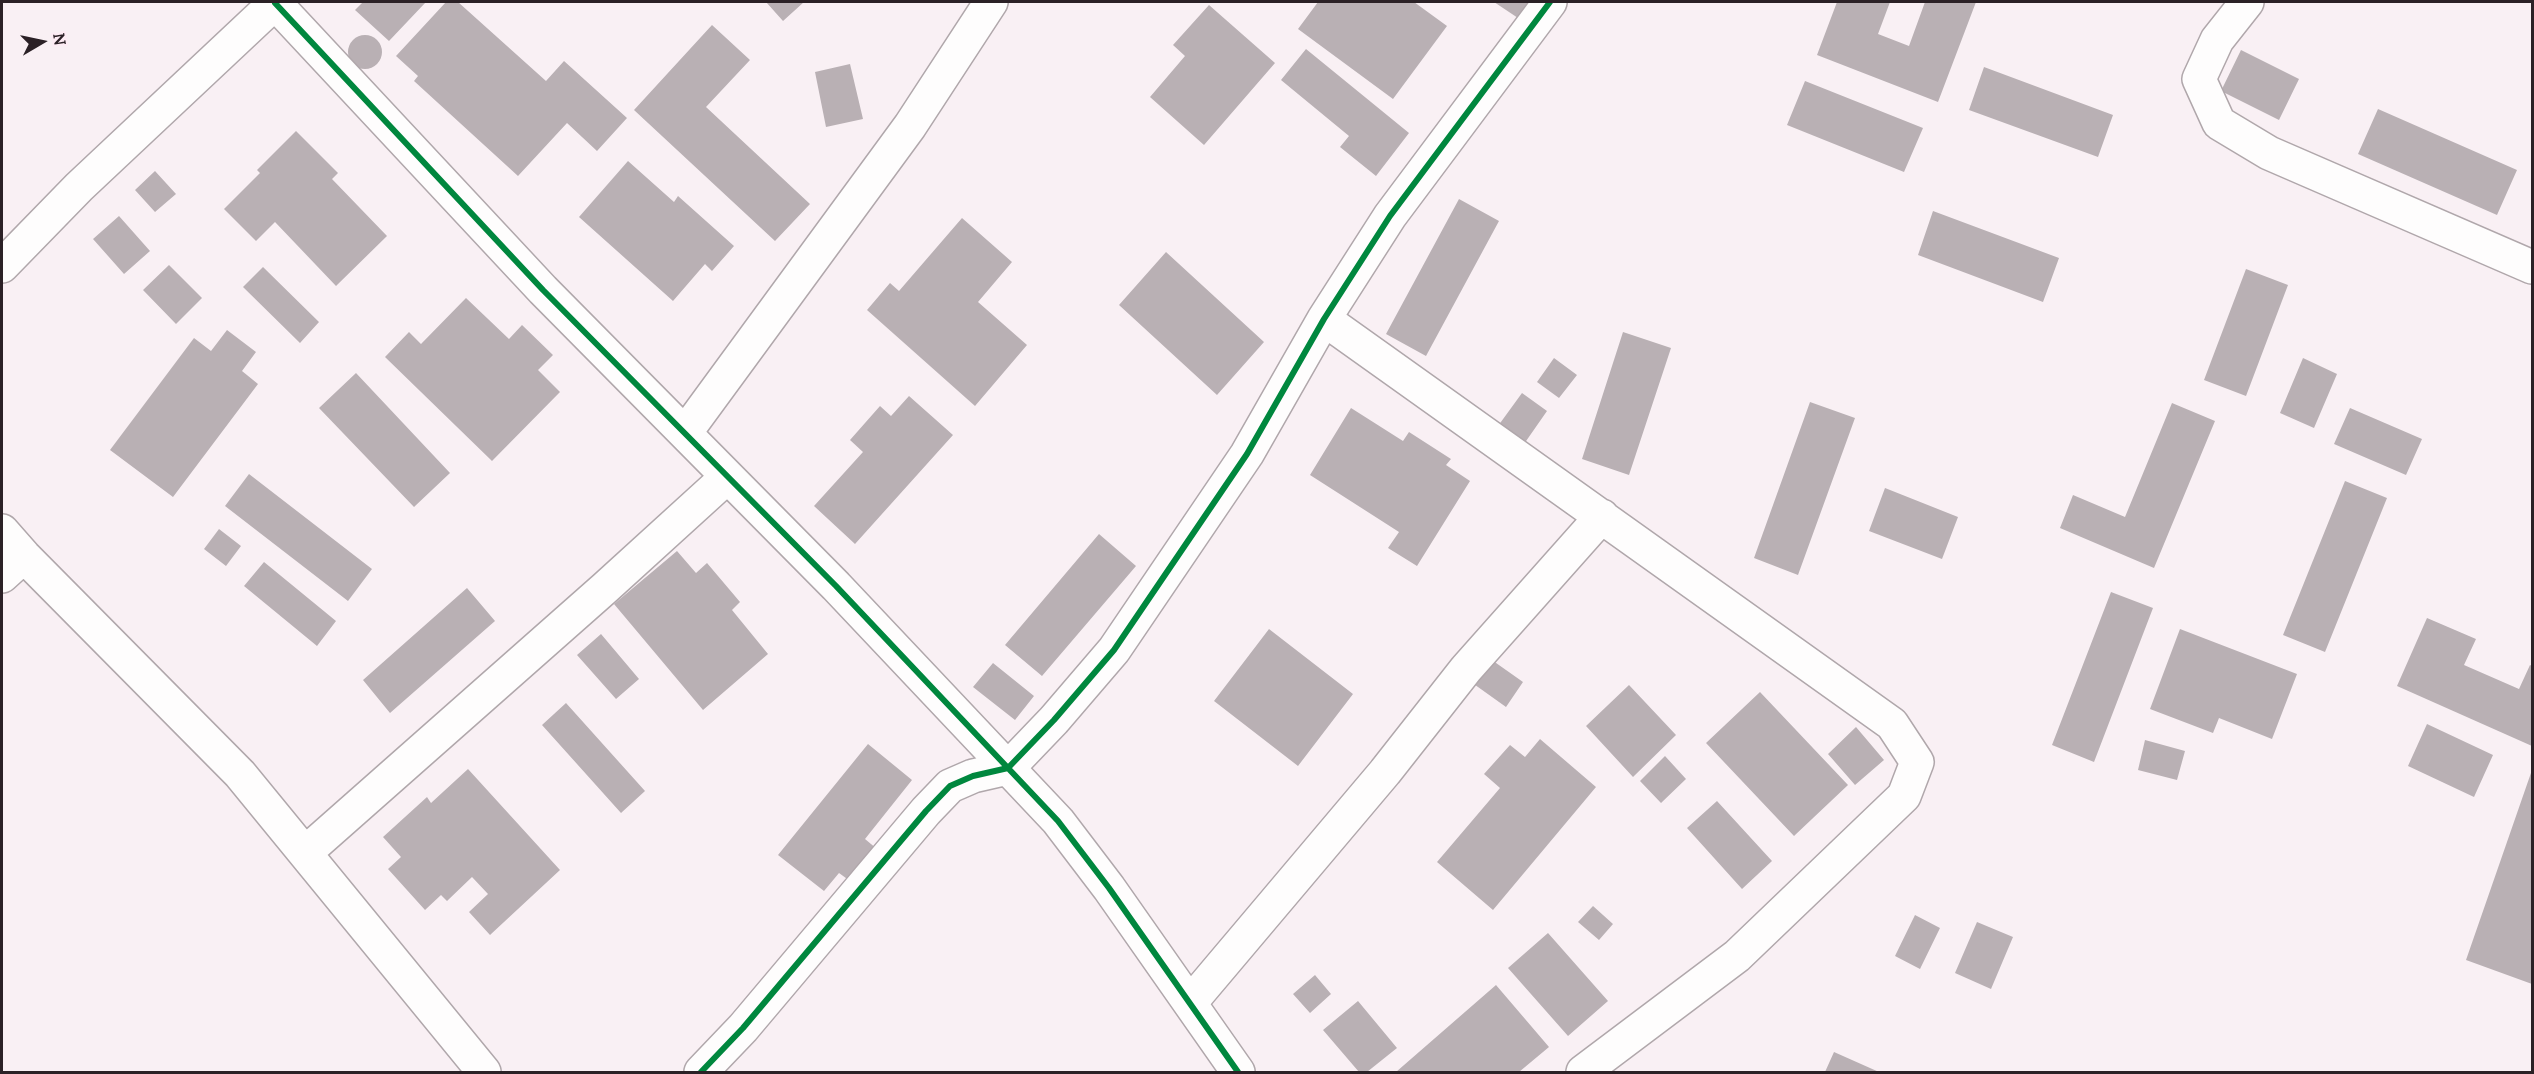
<!DOCTYPE html>
<html>
<head>
<meta charset="utf-8">
<style>
	body { margin:0 }
	#map { position:relative; width:2534px; height:1074px; overflow:hidden; background:#f9f0f4; font-family:Lora,serif }
	canvas { display:block }
	.frame { position:absolute; inset:0; border:3px solid #2b2126; pointer-events:none }
	.north { position:absolute; left:12px; top:12px; width:60px; height:60px; -webkit-text-stroke:4px #fdecf4; paint-order:stroke; rotate:81deg; font-size:16px; font-weight:700; line-height:24px; text-align:center; color:#2b2126 }
	.north::after { content:''; display:block; margin:auto; width:21px; height:27px; background:#2b2126; clip-path:polygon(50% 0,100% 100%,50% 72%,0 100%) }
</style>
</head>
<body>
<div id="map">
<canvas width="2534" height="1074"></canvas>
<div class="frame"></div>
<div class="north">N</div>
</div>
<script>
const ctx = document.querySelector('canvas').getContext('2d');
ctx.lineJoin = 'round';
function fill(path, color) { ctx.fillStyle = color; ctx.fill(path, 'evenodd'); }
function strokePath(path, color, width, dash) { ctx.strokeStyle = color; ctx.lineWidth = width; ctx.lineCap = dash ? 'butt' : 'round'; ctx.setLineDash(dash || []); ctx.stroke(path); }
fill(new Path2D(`
	M 363,2 L 426,2 L 389,41 L 355,10 Z
	M 446,2 L 458,2 L 546,81 L 564,61 L 627,118 L 597,151 L 567,123 L 518,176 L 414,81 L 418,76 L 396,56 Z
	M 766,2 L 804,2 L 783,21 Z
	M 1318,2 L 1414,2 L 1447,26 L 1393,99 L 1298,29 Z
	M 1494,2 L 1534,2 L 1521,20 Z
	M 1837,2 L 1890,2 L 1878,34 L 1909,46 L 1925,2 L 1976,2 L 1938,102 L 1817,55 Z
	M 1209,5 L 1275,63 L 1204,145 L 1150,97 L 1185,56 L 1173,45 Z
	M 712,25 L 750,60 L 706,107 L 810,204 L 775,241 L 634,110 Z
	M348 52a17 17 0 1 1 34 0a17 17 0 1 1-34 0Z
	M 1306,49 L 1409,133 L 1376,176 L 1340,147 L 1349,136 L 1281,80 Z
	M 2241,50 L 2299,79 L 2279,120 L 2221,91 Z
	M 850,64 L 863,119 L 826,127 L 815,72 Z
	M 1984,67 L 2113,115 L 2098,157 L 1969,110 Z
	M 1805,81 L 1923,128 L 1904,172 L 1787,125 Z
	M 2378,109 L 2517,170 L 2497,215 L 2358,154 Z
	M 296,131 L 338,173 L 332,179 L 387,236 L 336,286 L 275,222 L 256,241 L 224,209 L 260,173 L 257,170 Z
	M 628,161 L 674,202 L 678,196 L 734,246 L 712,271 L 705,264 L 673,301 L 579,217 Z
	M 155,171 L 176,194 L 155,212 L 135,190 Z
	M 1459,199 L 1499,221 L 1426,356 L 1386,334 Z
	M 1933,211 L 2059,258 L 2043,302 L 1918,255 Z
	M 119,216 L 150,251 L 124,274 L 93,239 Z
	M 962,218 L 1012,262 L 978,302 L 1027,345 L 975,406 L 867,310 L 890,283 L 899,291 Z
	M 1166,252 L 1264,342 L 1217,395 L 1119,305 Z
	M 169,265 L 202,298 L 176,324 L 143,290 Z
	M 263,267 L 319,322 L 300,343 L 243,287 Z
	M 2246,269 L 2288,285 L 2246,396 L 2204,380 Z
	M 466,298 L 509,339 L 522,325 L 553,355 L 538,370 L 560,392 L 492,461 L 385,357 L 409,332 L 421,344 Z
	M 227,330 L 256,352 L 242,371 L 258,384 L 173,497 L 110,450 L 194,338 L 211,351 Z
	M 1623,332 L 1671,348 L 1629,475 L 1582,459 Z
	M 1554,358 L 1577,375 L 1559,398 L 1537,382 Z
	M 2303,358 L 2337,374 L 2314,428 L 2280,413 Z
	M 356,373 L 450,473 L 414,507 L 319,408 Z
	M 1522,393 L 1547,411 L 1524,444 L 1498,426 Z
	M 909,396 L 953,435 L 855,544 L 814,506 L 863,452 L 850,440 L 880,406 L 891,416 Z
	M 1810,402 L 1855,418 L 1798,575 L 1754,558 Z
	M 2172,403 L 2215,421 L 2154,568 L 2060,528 L 2073,495 L 2125,517 Z
	M 1351,408 L 1403,441 L 1409,432 L 1451,459 L 1446,465 L 1470,481 L 1417,566 L 1388,548 L 1399,532 L 1310,475 Z
	M 2350,408 L 2422,439 L 2406,475 L 2334,444 Z
	M 249,474 L 372,569 L 348,601 L 225,506 Z
	M 2345,481 L 2387,498 L 2325,652 L 2283,635 Z
	M 1885,488 L 1958,517 L 1942,559 L 1869,531 Z
	M 219,529 L 241,546 L 226,566 L 204,549 Z
	M 1099,534 L 1136,566 L 1042,676 L 1005,645 Z
	M 677,551 L 696,573 L 707,563 L 740,602 L 732,610 L 768,654 L 703,710 L 614,604 Z
	M 264,562 L 336,621 L 317,646 L 244,586 Z
	M 467,588 L 495,621 L 390,713 L 363,680 Z
	M 2111,592 L 2153,608 L 2094,762 L 2052,745 Z
	M 2427,618 L 2476,639 L 2464,665 L 2519,689 L 2530,665 L 2532,666 L 2532,746 L 2397,686 Z
	M 1269,629 L 1353,694 L 1298,766 L 1214,701 Z
	M 2180,629 L 2297,674 L 2272,739 L 2219,718 L 2213,733 L 2150,709 Z
	M 601,634 L 639,679 L 616,699 L 577,655 Z
	M 1489,658 L 1523,682 L 1506,707 L 1471,682 Z
	M 993,663 L 1034,696 L 1015,720 L 973,687 Z
	M 1629,685 L 1676,735 L 1633,777 L 1586,726 Z
	M 1760,692 L 1848,785 L 1794,836 L 1706,743 Z
	M 566,703 L 645,791 L 621,813 L 542,725 Z
	M 2427,724 L 2493,755 L 2474,797 L 2408,766 Z
	M 1856,727 L 1884,760 L 1855,785 L 1828,754 Z
	M 1540,739 L 1596,787 L 1493,910 L 1437,862 L 1500,788 L 1484,774 L 1510,745 L 1525,757 Z
	M 2145,740 L 2185,751 L 2177,780 L 2138,770 Z
	M 868,744 L 912,780 L 865,839 L 877,849 L 850,881 L 839,873 L 824,891 L 778,855 Z
	M 1665,756 L 1686,779 L 1661,803 L 1640,781 Z
	M 468,769 L 560,870 L 490,935 L 469,912 L 488,894 L 472,877 L 447,901 L 441,895 L 425,910 L 388,869 L 401,857 L 383,837 L 427,797 L 431,803 Z
	M 2532,770 L 2532,984 L 2466,960 Z
	M 1717,801 L 1772,861 L 1742,889 L 1687,828 Z
	M 1593,906 L 1613,924 L 1599,940 L 1578,922 Z
	M 1915,915 L 1940,928 L 1920,969 L 1895,956 Z
	M 1977,922 L 2013,937 L 1991,989 L 1955,973 Z
	M 1548,933 L 1608,1001 L 1568,1036 L 1508,968 Z
	M 1315,975 L 1331,994 L 1310,1013 L 1293,994 Z
	M 1496,985 L 1549,1047 L 1519,1072 L 1396,1072 Z
	M 1358,1001 L 1397,1048 L 1367,1072 L 1359,1072 L 1323,1030 Z
	M 1834,1052 L 1879,1072 L 1825,1072 Z`), '#b9b0b4');
const minor = new Path2D(`
	M 2247,2 L 2217,40 L 2199,79 L 2219,123 L 2269,153 L 2532,267
	M 275,3 L 543,290 L 836,586 L 1058,821 L 1109,888 L 1238,1072
	M 2,266 L 79,187 L 276,2
	M 1324,319 L 1892,724 L 1917,762 L 1904,796 L 1737,956 L 1583,1072
	M 685,433 L 910,126 L 991,2
	M 2,531 L 24,556 L 240,774 L 484,1072
	M 2,576 L 24,556
	M 305,853 L 605,588 L 727,477
	M 1190,1003 L 1385,772 L 1466,669 L 1602,516
	M 701,1072 L 743,1028 L 926,811 L 950,786 L 973,776 L 1008,768 L 1054,720 L 1114,650 L 1247,454 L 1324,319 L 1390,216 L 1550,2`);
strokePath(minor, '#b0a7ab', 36);
strokePath(minor, '#fefdfd', 33);
strokePath(new Path2D(`
	M 275,3 L 543,290 L 836,586 L 1058,821 L 1109,888 L 1238,1072
	M 701,1072 L 743,1028 L 926,811 L 950,786 L 973,776 L 1008,768 L 1054,720 L 1114,650 L 1247,454 L 1324,319 L 1390,216 L 1550,2`), '#00873e', 6);
</script>
</body>
</html>
